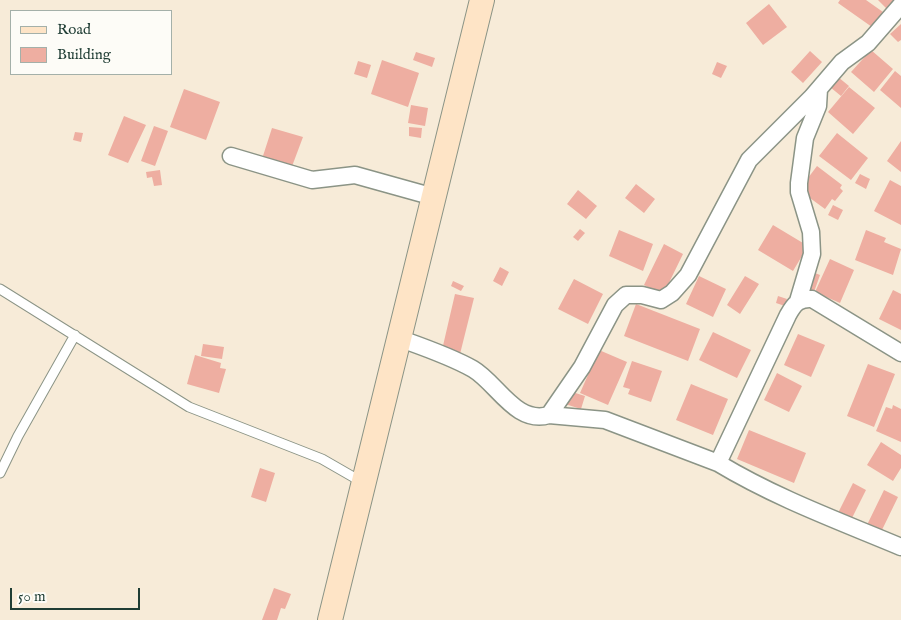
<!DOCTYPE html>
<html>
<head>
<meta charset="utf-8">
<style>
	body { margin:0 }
	#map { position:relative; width:901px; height:620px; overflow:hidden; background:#f7ebd8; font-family:"IM FELL English",serif }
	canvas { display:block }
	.legend { position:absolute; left:10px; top:10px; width:162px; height:65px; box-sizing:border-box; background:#fdfcf7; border:1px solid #a4b0a9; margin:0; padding:6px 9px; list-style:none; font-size:15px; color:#1f3d34 }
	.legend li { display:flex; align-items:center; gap:10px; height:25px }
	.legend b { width:25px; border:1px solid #a4b0a9 }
	.scale { position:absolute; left:10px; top:588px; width:130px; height:22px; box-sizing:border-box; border:2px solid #1f3d34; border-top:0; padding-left:6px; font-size:15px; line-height:18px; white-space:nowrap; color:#1f3d34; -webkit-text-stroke:4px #fdfcf7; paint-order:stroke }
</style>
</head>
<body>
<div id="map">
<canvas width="901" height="620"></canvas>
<ul class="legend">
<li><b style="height:6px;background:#fee4c6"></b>Road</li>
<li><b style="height:14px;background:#eeaea1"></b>Building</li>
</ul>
<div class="scale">50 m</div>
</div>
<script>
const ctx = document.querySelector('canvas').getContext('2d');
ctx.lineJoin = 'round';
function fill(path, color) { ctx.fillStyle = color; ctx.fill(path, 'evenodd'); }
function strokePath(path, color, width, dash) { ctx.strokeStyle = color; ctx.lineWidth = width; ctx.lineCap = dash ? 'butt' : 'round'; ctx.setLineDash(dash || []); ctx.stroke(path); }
fill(new Path2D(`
	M 840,0 L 866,0 L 883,12 L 872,27 L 838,3 Z
	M 878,0 L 895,0 L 888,10 Z
	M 769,4 L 787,27 L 763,45 L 746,23 Z
	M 901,24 L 901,40 L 898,42 L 890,34 Z
	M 871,50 L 893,69 L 874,92 L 851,72 Z
	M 810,51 L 822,62 L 803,83 L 791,72 Z
	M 416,52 L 435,58 L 432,67 L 413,60 Z
	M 382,60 L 419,73 L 408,107 L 371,94 Z
	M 358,61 L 371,65 L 367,78 L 354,74 Z
	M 717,62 L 727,66 L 721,78 L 712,74 Z
	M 895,71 L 901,76 L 901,108 L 880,90 Z
	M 838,77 L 849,86 L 841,96 L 830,87 Z
	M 849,87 L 875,108 L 853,134 L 828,112 Z
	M 184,89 L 220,102 L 206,140 L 170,127 Z
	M 411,105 L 428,108 L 425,126 L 408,123 Z
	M 124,116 L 146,125 L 128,163 L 108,155 Z
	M 154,126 L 168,131 L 155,166 L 141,161 Z
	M 409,127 L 422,128 L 421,138 L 409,136 Z
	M 272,128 L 303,137 L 291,169 L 262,159 Z
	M 75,132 L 83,133 L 81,142 L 73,140 Z
	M 837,133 L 868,158 L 851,180 L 819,156 Z
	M 901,141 L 901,172 L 887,161 Z
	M 817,166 L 842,185 L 840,188 L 843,191 L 835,201 L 832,199 L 825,209 L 799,190 Z
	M 160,170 L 162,185 L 154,186 L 152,177 L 147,178 L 146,172 Z
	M 860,174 L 870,179 L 866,189 L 855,183 Z
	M 890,180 L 901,186 L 901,225 L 874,211 Z
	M 636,184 L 655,199 L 644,213 L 625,198 Z
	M 578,190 L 597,206 L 586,219 L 567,204 Z
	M 833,205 L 843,210 L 838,220 L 828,215 Z
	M 773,225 L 808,246 L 793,271 L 758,250 Z
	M 580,229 L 585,233 L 578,241 L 573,237 Z
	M 619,230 L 653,244 L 643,271 L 609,256 Z
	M 866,230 L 886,238 L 884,242 L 901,249 L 893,275 L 855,260 Z
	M 664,244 L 683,254 L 663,295 L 644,285 Z
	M 830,259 L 854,270 L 840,303 L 815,292 Z
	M 500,267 L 509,272 L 502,286 L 493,281 Z
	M 815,273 L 820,275 L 814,292 L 808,290 Z
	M 699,276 L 726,289 L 713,317 L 686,304 Z
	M 745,276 L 759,284 L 740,314 L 727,305 Z
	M 574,279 L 603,294 L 588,324 L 558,309 Z
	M 453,281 L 464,286 L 461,291 L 451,286 Z
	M 893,290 L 901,294 L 901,330 L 879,319 Z
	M 455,294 L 474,298 L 460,354 L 442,350 Z
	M 778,296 L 787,299 L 785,306 L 776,303 Z
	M 636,304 L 700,329 L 688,361 L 624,336 Z
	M 713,332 L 751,350 L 737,378 L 699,360 Z
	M 798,334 L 825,345 L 811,377 L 784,365 Z
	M 203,344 L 224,347 L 222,359 L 201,356 Z
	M 599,350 L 627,362 L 608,405 L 580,393 Z
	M 195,355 L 221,363 L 220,368 L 226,369 L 219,393 L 187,384 Z
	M 632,361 L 662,371 L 651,402 L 628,394 L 630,389 L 623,387 Z
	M 868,364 L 895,374 L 874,427 L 847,416 Z
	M 777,373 L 802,386 L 789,412 L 764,400 Z
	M 691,384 L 728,399 L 713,435 L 676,420 Z
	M 569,391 L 585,396 L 581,409 L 565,404 Z
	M 893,405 L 901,409 L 901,442 L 876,431 L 886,407 L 892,409 Z
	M 749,430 L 806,453 L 794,483 L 737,459 Z
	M 881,442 L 901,455 L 901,468 L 893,481 L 867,465 Z
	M 260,468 L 275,473 L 266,502 L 251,497 Z
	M 853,483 L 866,490 L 851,520 L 838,513 Z
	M 884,490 L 898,497 L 881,532 L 867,525 Z
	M 274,588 L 291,594 L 285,609 L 281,608 L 277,620 L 262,620 Z`), '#eeaea1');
const service = new Path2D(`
	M 0,289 L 189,407 L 322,459 L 362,482
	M 0,473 L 18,436 L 75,335`);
const minor = new Path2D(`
	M 231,156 L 312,180 L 355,175 L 434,197
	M 798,301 L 812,254 L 811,232 L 799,192 L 799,183 L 805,138 L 818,106 L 819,89
	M 398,338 C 423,347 450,356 473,369 C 497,383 516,425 549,415 L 605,420 L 718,463 L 788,315 C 794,304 799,298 812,299 L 901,353
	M 549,415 L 582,367 L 615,305 L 626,295 L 642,295 L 661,300 L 672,293 L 688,275 L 749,160 L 812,97 L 842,62 L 868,43 L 901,5
	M 718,463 C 776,498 839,521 901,547`);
const secondary = new Path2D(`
	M 330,620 L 482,0`);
strokePath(service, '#8b9486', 11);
strokePath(minor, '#8b9486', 19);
strokePath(secondary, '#8b9486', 26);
strokePath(service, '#fff', 9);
strokePath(minor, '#fff', 16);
strokePath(secondary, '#fee4c6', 24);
</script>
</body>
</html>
